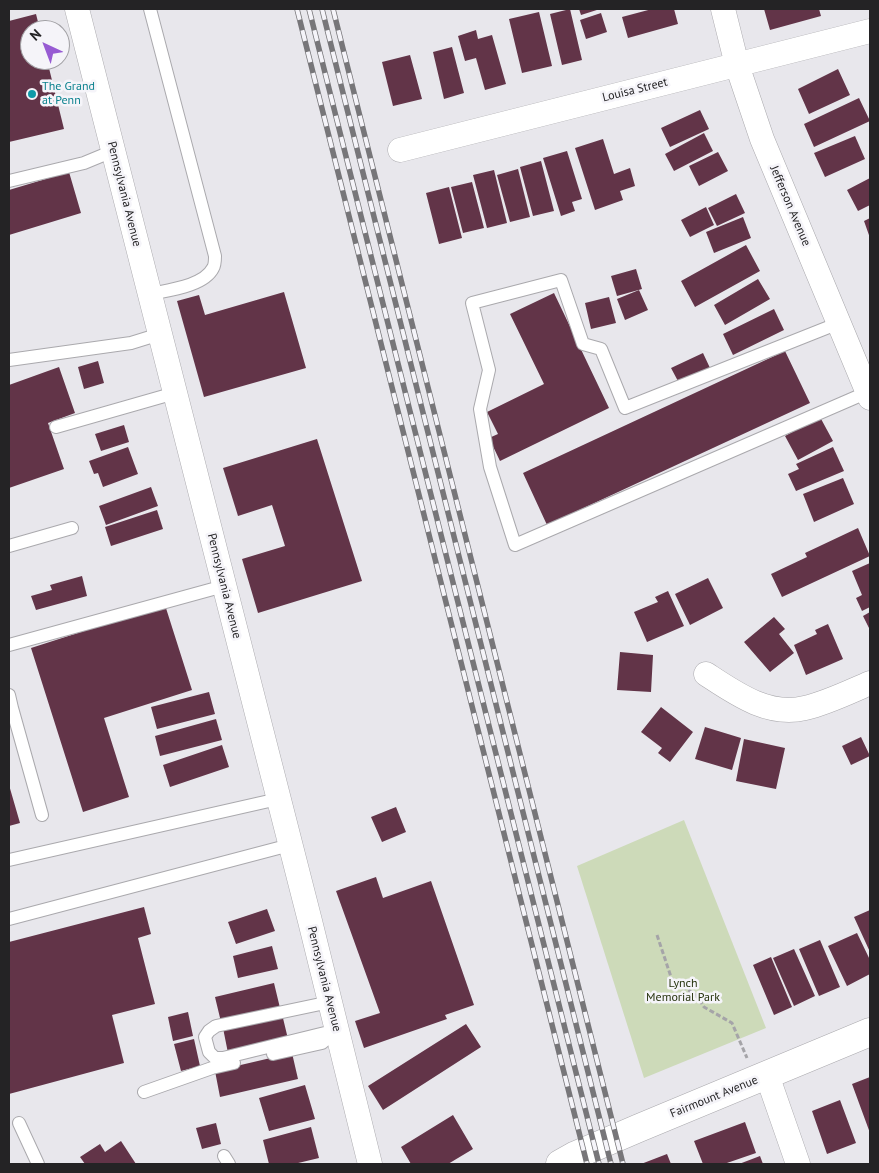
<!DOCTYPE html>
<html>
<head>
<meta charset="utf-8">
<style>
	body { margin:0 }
	#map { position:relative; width:879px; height:1173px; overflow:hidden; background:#e8e7ec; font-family:"PT Sans",sans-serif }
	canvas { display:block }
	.frame { position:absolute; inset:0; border:10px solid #242325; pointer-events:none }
	.north { position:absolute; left:20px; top:20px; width:50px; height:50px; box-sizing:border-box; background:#f5f4f9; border:1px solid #a1a0a4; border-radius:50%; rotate:317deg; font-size:14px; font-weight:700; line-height:20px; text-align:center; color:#242325 }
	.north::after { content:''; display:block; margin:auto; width:18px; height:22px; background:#975bd3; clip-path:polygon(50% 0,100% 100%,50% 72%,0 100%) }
</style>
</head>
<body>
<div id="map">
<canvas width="879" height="1173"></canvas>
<div class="frame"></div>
<div class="north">N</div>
</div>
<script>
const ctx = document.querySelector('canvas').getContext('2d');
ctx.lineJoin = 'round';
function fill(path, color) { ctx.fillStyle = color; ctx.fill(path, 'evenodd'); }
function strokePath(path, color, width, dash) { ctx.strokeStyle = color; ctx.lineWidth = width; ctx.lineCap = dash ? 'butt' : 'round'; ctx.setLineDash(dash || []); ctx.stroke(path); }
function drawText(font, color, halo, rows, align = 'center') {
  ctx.font = font + ' "PT Sans",sans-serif'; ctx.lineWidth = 5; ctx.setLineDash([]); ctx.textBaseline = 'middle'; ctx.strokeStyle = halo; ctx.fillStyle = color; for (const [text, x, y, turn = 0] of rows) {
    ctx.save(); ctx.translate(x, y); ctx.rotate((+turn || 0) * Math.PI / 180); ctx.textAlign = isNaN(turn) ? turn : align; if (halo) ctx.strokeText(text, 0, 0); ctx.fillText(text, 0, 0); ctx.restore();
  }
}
fill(new Path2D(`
	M 684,820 L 766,1028 L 644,1078 L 577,866 Z`), '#cddab9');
fill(new Path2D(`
	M 570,9 L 582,60 L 562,65 L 550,14 Z
	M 579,9 L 600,9 L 581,15 Z
	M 652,9 L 674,9 L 678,24 L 628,38 L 622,17 Z
	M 764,9 L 819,9 L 821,16 L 770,30 Z
	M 539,12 L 552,66 L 522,73 L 509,19 Z
	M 601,13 L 607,32 L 586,39 L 580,20 Z
	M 36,14 L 40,30 L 30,30 L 30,60 L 47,60 L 64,129 L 9,142 L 9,21 Z
	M 476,30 L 478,39 L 492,35 L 506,84 L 485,90 L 476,58 L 465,61 L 458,36 Z
	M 452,47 L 464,93 L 444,99 L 433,52 Z
	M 410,55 L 422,99 L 393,106 L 382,62 Z
	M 838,69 L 850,95 L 809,114 L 798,89 Z
	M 859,98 L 870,121 L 814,147 L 804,124 Z
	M 700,110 L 709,129 L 670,147 L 661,128 Z
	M 704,133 L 713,151 L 674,171 L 665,154 Z
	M 855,136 L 865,159 L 825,177 L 814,153 Z
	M 603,139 L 614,174 L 630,168 L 635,186 L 620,191 L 623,200 L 595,210 L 575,148 Z
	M 567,151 L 582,199 L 572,202 L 575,211 L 561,216 L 543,158 Z
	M 718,152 L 728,171 L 699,186 L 689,166 Z
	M 541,161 L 554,211 L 533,216 L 520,167 Z
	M 518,169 L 530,217 L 510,222 L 497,175 Z
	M 494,170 L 507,223 L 487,228 L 473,175 Z
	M 69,172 L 81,213 L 9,235 L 9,190 Z
	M 870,178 L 870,205 L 858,211 L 847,190 Z
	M 472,182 L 484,228 L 463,233 L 451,187 Z
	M 449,187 L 462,238 L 439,244 L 426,193 Z
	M 736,194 L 745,213 L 717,226 L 708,208 Z
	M 706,207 L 714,225 L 690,237 L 681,220 Z
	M 743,217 L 751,238 L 714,253 L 706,232 Z
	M 870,218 L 870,238 L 864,221 Z
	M 746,245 L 760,271 L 695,307 L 681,281 Z
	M 636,269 L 642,289 L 617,296 L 611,276 Z
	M 758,279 L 770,299 L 725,325 L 714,305 Z
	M 639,290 L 648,310 L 625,320 L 617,299 Z
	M 284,292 L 306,368 L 204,397 L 177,301 L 199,295 L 205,315 Z
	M 554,293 L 609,408 L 500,461 L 489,438 L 498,434 L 487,412 L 544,384 L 510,314 Z
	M 609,297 L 616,323 L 591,329 L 585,303 Z
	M 774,309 L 784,330 L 733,355 L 723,334 Z
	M 785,351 L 810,403 L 547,525 L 523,473 Z
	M 703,353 L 710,368 L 679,383 L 671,368 Z
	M 98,361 L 104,383 L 84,389 L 78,367 Z
	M 59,367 L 75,413 L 48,423 L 64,469 L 9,488 L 9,385 Z
	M 820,417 L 833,441 L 798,460 L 785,436 Z
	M 124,425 L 129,442 L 101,451 L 95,434 Z
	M 317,439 L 362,581 L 258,613 L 242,559 L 285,546 L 272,505 L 238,516 L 223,468 Z
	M 128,447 L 138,474 L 103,487 L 98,473 L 94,474 L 89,461 Z
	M 833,447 L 844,471 L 796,491 L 788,474 L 799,469 L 796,464 Z
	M 843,478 L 854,504 L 814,522 L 803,494 Z
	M 151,487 L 158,506 L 106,525 L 99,506 Z
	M 157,510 L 163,529 L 111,546 L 105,527 Z
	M 858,528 L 870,556 L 782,597 L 771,574 L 807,557 L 805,553 Z
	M 870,563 L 870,607 L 862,611 L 856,598 L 862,595 L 852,571 Z
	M 82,576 L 87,596 L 36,610 L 31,596 L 52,590 L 50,585 Z
	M 708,578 L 723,608 L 690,625 L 675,594 Z
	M 668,591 L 684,626 L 647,642 L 634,612 L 658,602 L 655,597 Z
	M 165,605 L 192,690 L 104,718 L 129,797 L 83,812 L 31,648 Z
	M 870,612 L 870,630 L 863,616 Z
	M 774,617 L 785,629 L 779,634 L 794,653 L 770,672 L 744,642 Z
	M 828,624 L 843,659 L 806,675 L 794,645 L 817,634 L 815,630 Z
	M 620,652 L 653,655 L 651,692 L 617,690 Z
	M 209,692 L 215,714 L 157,729 L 151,707 Z
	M 661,707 L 693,732 L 670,762 L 658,753 L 662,748 L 641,732 Z
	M 216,719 L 222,740 L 160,756 L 155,736 Z
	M 705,727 L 741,738 L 732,770 L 695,759 Z
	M 861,737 L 870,756 L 851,765 L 842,746 Z
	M 744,739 L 785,748 L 776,789 L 736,781 Z
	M 222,745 L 229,767 L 170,787 L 163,765 Z
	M 9,785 L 20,823 L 9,826 Z
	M 396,807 L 406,832 L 382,842 L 371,817 Z
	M 376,877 L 383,898 L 431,881 L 474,1005 L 445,1015 L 447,1019 L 364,1048 L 355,1021 L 380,1013 L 336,891 Z
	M 144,907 L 151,934 L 138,938 L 155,1004 L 112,1015 L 124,1063 L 9,1094 L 9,942 Z
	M 267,909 L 275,931 L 236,944 L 228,922 Z
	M 870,910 L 870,952 L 854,917 Z
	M 857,933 L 870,960 L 870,974 L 847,986 L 828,946 Z
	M 820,940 L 840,987 L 819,996 L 799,949 Z
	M 272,946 L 278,969 L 238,978 L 233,956 Z
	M 794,949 L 815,996 L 794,1006 L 773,958 Z
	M 771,957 L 792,1007 L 774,1015 L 753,965 Z
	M 274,983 L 280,1008 L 221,1022 L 215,997 Z
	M 188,1012 L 193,1036 L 173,1041 L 168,1017 Z
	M 282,1014 L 288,1039 L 228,1053 L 223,1028 Z
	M 466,1024 L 481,1047 L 383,1110 L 368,1086 Z
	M 194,1039 L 200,1066 L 181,1071 L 174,1044 Z
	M 292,1053 L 298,1079 L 220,1097 L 215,1071 Z
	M 870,1077 L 870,1133 L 852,1084 Z
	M 305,1085 L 315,1119 L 269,1131 L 259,1098 Z
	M 840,1100 L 856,1143 L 827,1154 L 812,1111 Z
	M 453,1115 L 473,1149 L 448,1164 L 411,1164 L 401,1147 Z
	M 745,1122 L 756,1153 L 724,1164 L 703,1164 L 694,1141 Z
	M 216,1123 L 221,1144 L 202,1149 L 196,1128 Z
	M 311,1127 L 319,1158 L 294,1164 L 269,1164 L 263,1140 Z
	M 121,1141 L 136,1164 L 85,1164 L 80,1157 L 100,1144 L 105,1152 Z
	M 667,1154 L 671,1164 L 641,1164 Z
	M 760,1156 L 763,1164 L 739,1164 Z`), '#623448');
const lane = new Path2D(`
	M 9,181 L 84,163 L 113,151
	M 150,294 C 169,290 204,286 213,268 C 215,265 215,260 215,256 L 150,9
	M 839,323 L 625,408 L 601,349 L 583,344 L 561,280 L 472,303 L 489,370 L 480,409 L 490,467 L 515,545 L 868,392
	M 9,360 L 131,343 L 160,334
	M 56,427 L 175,393
	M 9,546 L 72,528
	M 9,645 L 224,586
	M 9,695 L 12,708 L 9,709
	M 12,708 L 42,815
	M 9,860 L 278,799
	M 9,919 L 290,845
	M 330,1002 L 216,1026 L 209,1031 L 205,1037 L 209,1052 L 215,1058 L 223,1058 L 337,1030
	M 273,1054 L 322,1043 L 331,1035
	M 144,1092 L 212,1068 L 234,1063
	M 19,1123 L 38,1164
	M 224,1156 L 229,1164`);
const street = new Path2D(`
	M 77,9 L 310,921 L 370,1164
	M 723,9 L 737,65 L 762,139 L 870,398
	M 400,150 L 870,31
	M 706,674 C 735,693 768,717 805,708 C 827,703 849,692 870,683
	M 767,1075 L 798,1164`);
const secondary = new Path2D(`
	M 560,1164 L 576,1155 L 639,1128 L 870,1032`);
strokePath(lane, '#aaa9ad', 14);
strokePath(street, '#aaa9ad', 25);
strokePath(secondary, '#aaa9ad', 29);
strokePath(new Path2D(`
	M 657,935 L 673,983 L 687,989 L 696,995 L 704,1007 L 732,1023 L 747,1058`), '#a5a4a8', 3, [5, 2.5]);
strokePath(lane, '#fff', 12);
strokePath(street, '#fff', 24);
strokePath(secondary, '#fff', 28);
const rail = new Path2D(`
	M 297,9 L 587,1164
	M 309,9 L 599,1164
	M 322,9 L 611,1164
	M 333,9 L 623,1164`);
strokePath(rail, '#777679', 5.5);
strokePath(rail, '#f5f4f9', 4, [11]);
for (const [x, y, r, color] of [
	[32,94,5,"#0f9aa8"]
]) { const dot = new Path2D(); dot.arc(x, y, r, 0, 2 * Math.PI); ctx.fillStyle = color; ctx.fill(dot); strokePath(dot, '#f5f4f9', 2); }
drawText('12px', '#0d838f', '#f5f4f9', [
	["The Grand",42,87],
	["at Penn",42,101]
], 'left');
drawText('12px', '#242325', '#f5f4f9', [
	["Louisa Street",635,90,-14],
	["Pennsylvania Avenue",124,194,76],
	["Jefferson Avenue",790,206,67],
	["Pennsylvania Avenue",224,586,76],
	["Pennsylvania Avenue",324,979,76],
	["Fairmount Avenue",714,1097,-22]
]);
drawText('12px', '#26330d', '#f5f4f9', [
	["Lynch",683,984],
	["Memorial Park",683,998]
]);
</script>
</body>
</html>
